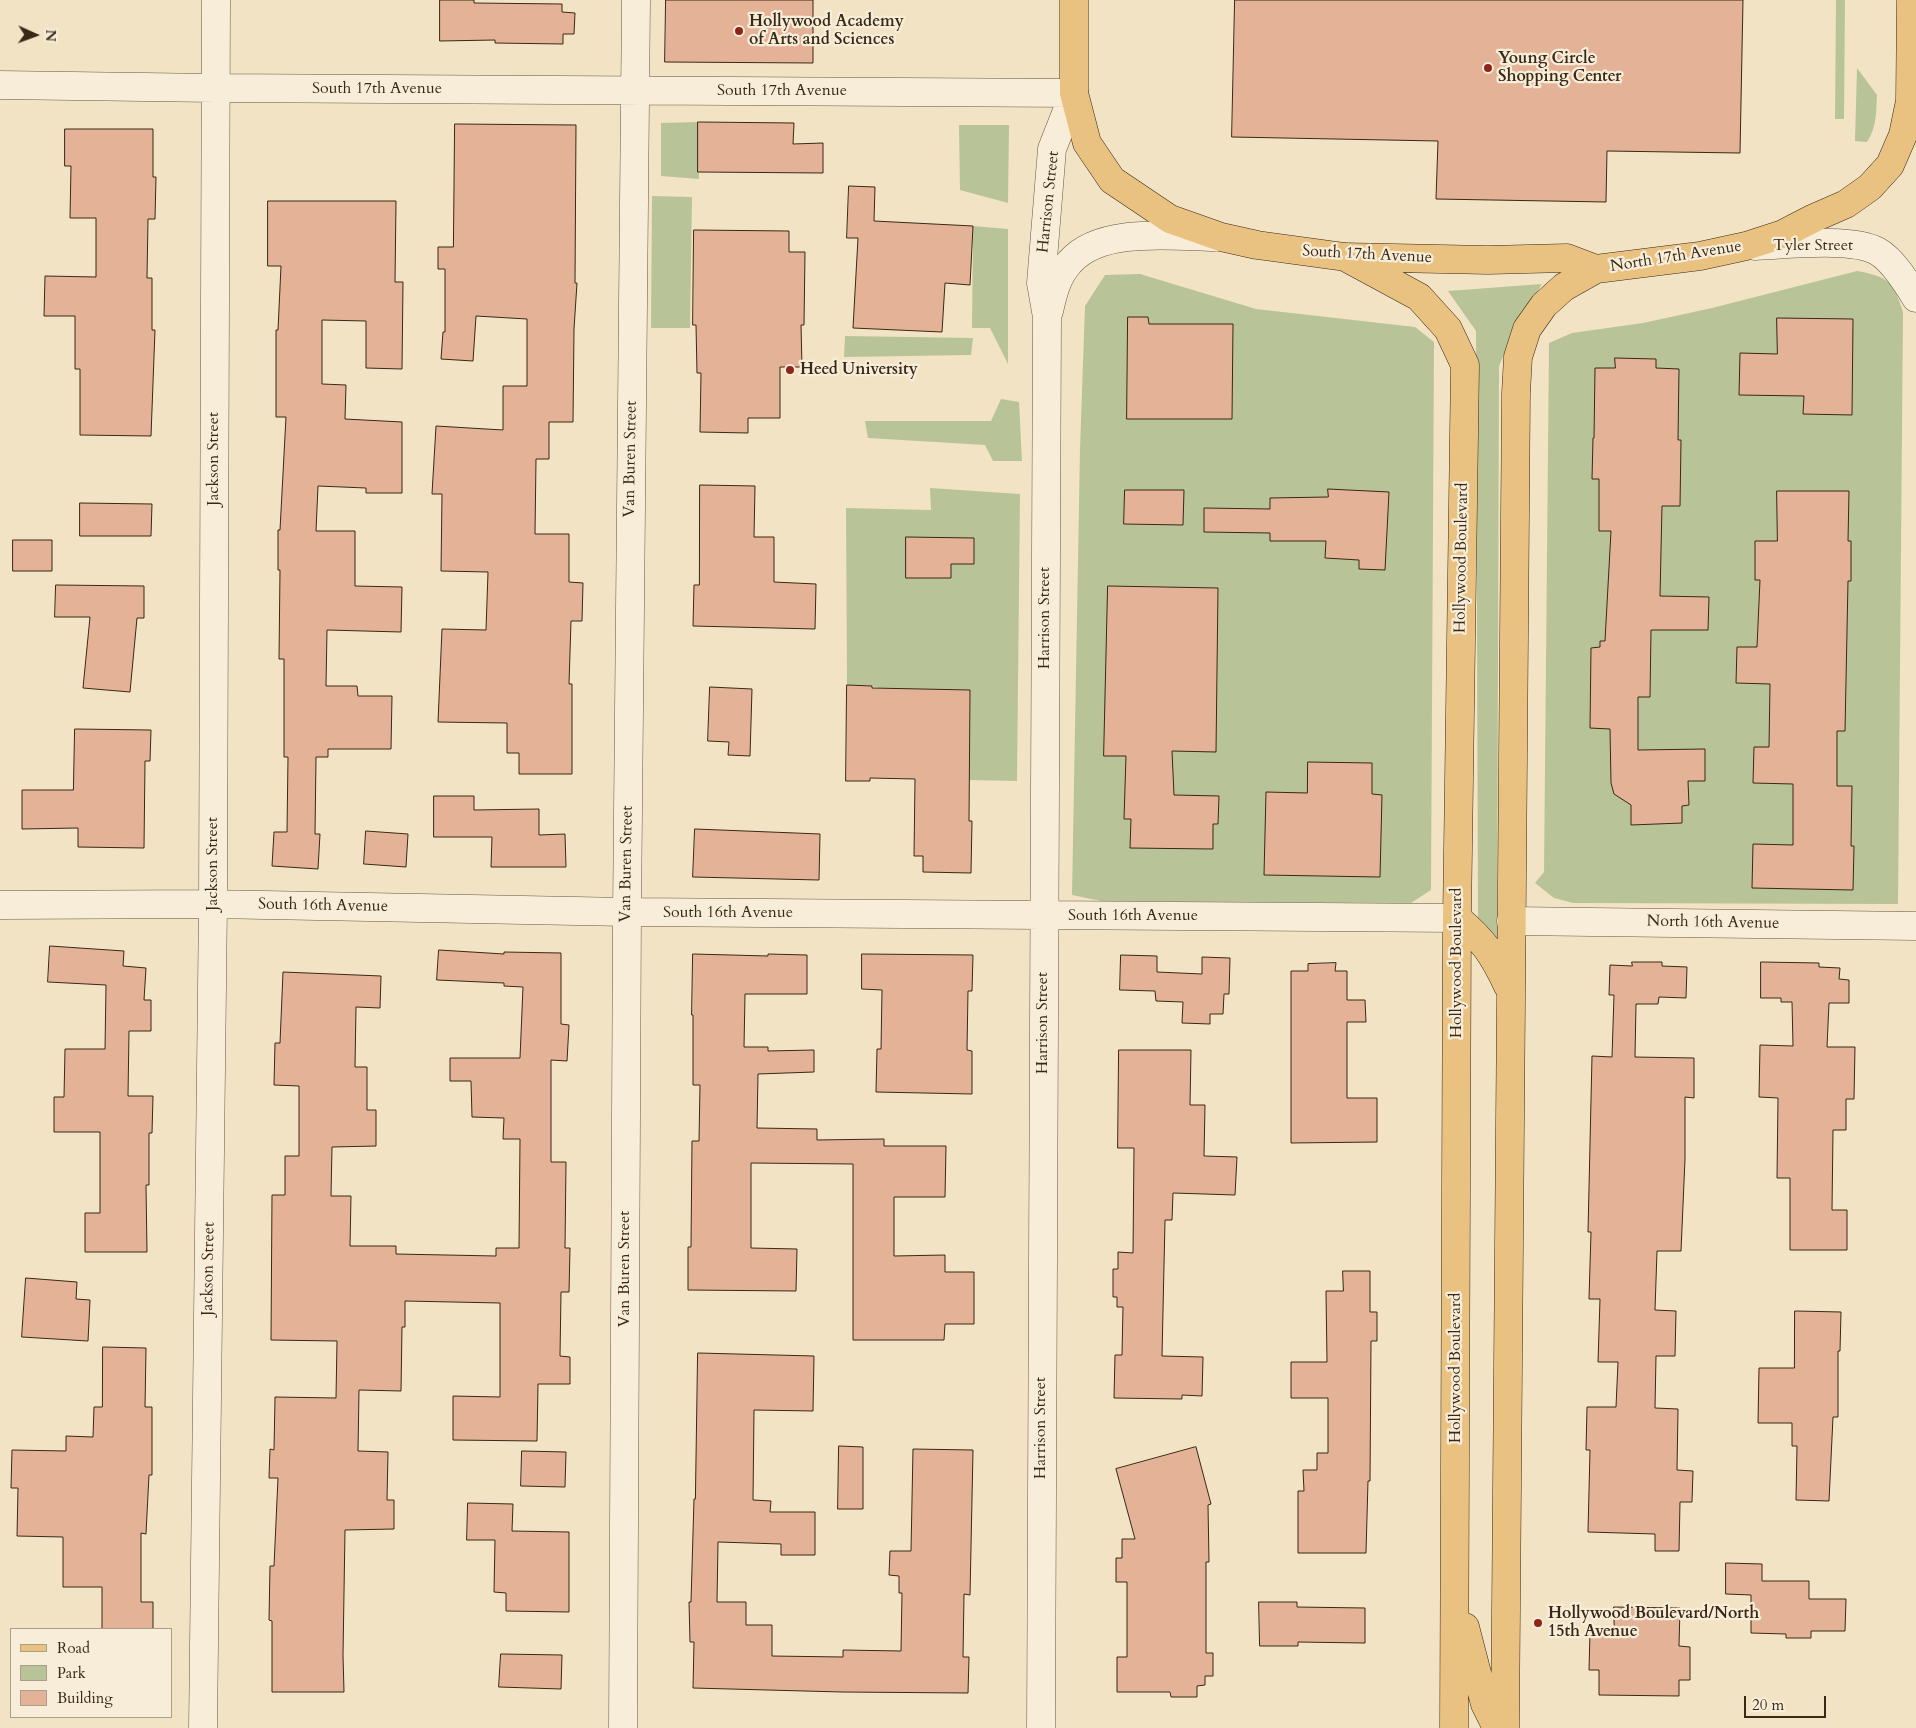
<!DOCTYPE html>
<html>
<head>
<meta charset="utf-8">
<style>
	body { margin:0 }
	#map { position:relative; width:1916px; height:1728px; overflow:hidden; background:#f2e3c5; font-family:Cardo,serif }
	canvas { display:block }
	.legend { position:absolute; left:10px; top:1628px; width:162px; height:90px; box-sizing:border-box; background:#f7edd9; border:1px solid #ab9e8b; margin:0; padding:6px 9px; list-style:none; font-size:15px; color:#382815 }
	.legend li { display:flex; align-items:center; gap:10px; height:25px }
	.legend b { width:25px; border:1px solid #ab9e8b }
	.north { position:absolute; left:10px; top:10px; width:50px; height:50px; -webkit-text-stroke:4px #f7edd9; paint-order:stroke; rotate:92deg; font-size:14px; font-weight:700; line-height:20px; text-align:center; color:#382815 }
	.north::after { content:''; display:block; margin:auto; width:18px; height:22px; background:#382815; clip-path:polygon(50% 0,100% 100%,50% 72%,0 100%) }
	.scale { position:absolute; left:1744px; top:1696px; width:82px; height:22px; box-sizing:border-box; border:2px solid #382815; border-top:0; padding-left:6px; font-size:15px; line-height:18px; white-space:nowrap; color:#382815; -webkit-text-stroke:4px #f7edd9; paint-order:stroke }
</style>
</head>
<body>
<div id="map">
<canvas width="1916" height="1728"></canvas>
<ul class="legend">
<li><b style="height:6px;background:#e9c282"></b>Road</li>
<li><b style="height:14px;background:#b8c497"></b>Park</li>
<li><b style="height:14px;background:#e4b397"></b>Building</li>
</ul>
<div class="north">N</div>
<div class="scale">20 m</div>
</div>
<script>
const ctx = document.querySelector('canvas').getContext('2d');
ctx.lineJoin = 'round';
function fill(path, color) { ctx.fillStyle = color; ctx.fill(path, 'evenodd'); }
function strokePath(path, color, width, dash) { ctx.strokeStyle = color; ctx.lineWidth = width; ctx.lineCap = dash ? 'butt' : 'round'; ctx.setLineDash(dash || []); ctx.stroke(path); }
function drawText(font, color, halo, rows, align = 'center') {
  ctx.font = font + ' Cardo,serif'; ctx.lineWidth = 4.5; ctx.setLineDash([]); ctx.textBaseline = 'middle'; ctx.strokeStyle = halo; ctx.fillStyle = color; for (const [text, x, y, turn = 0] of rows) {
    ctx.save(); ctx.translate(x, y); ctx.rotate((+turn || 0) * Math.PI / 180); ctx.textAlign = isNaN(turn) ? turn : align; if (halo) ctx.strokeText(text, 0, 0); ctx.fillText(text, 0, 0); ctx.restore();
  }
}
fill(new Path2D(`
	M 1836,0 L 1845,0 L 1844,119 L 1835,119 Z
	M 1857,68 L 1877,95 C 1876,112 1877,127 1867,142 L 1855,141 Z
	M 698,122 L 699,179 L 661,176 L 661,123 Z
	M 959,125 L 1009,125 L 1008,203 L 960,190 Z
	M 652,196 L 692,197 L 690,328 L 651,328 Z
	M 973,226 L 1008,229 L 1008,364 L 990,328 L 972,328 Z
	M 1857,271 C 1890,277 1893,282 1903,312 L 1898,904 L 1573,903 L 1554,898 L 1535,883 L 1544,872 L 1549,343 L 1572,333 L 1643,323 L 1712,308 Z
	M 1140,274 L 1256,309 L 1415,327 L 1434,342 L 1431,890 L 1411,903 L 1101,901 L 1072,895 L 1080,449 L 1085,306 L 1105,275 Z
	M 1542,284 L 1517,324 L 1499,366 L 1497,944 L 1478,922 L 1476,331 L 1448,291 Z
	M 845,336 L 973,338 L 971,355 L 844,357 Z
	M 1001,399 L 1019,402 L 1022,461 L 993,461 L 985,445 L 868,438 L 865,421 L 991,421 Z
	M 930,488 L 1020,494 L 1017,781 L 969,780 L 970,690 L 884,689 L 872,686 L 847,685 L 846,508 L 931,510 Z`), '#b8c497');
const building = new Path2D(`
	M 440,0 L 474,0 L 474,3 L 562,4 L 562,12 L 575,13 L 574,34 L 563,34 L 563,44 L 495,43 L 495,40 L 440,41 Z
	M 666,0 L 813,0 L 813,63 L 665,62 Z
	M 1235,0 L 1743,0 L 1740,153 L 1607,151 L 1606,202 L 1436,199 L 1438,141 L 1232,137 Z
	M 698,122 L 794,123 L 793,144 L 823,143 L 823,173 L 698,172 Z
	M 455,124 L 576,125 L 575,283 L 577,283 L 574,329 L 573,422 L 549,422 L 549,459 L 536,459 L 535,534 L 569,534 L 569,582 L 583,583 L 582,621 L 571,621 L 569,684 L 572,684 L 572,774 L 519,774 L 519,753 L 507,753 L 507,723 L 438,722 L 442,629 L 486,630 L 488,572 L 441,571 L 442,494 L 432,494 L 436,426 L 503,430 L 503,386 L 527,386 L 527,319 L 476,316 L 473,361 L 441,359 L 443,332 L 445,332 L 445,269 L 438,269 L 438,247 L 453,247 Z
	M 65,129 L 153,129 L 153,177 L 156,177 L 155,219 L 148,219 L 147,278 L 152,278 L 152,330 L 155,330 L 151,436 L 80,435 L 80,369 L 75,369 L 75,316 L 44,316 L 45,276 L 96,277 L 96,218 L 70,218 L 71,166 L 65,166 Z
	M 849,186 L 875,187 L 874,221 L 973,226 L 970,285 L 945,283 L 942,332 L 853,328 L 858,238 L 847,238 Z
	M 268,201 L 396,201 L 395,282 L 403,282 L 402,369 L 366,368 L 366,321 L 322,320 L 322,384 L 346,385 L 345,419 L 402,422 L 402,493 L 366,493 L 366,488 L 318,486 L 316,531 L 355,531 L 355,586 L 402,587 L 401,632 L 327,630 L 326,686 L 357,686 L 358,696 L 392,696 L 391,749 L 328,749 L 328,757 L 316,757 L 315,834 L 320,834 L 318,869 L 272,866 L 274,832 L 287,832 L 288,757 L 284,757 L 284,659 L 279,659 L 280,570 L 278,570 L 278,530 L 280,530 L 286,417 L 276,417 L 276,330 L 278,330 L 281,266 L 268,266 Z
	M 694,230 L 789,231 L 789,252 L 805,252 L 804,325 L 801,325 L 802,367 L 780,367 L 780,418 L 748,418 L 748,433 L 700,432 L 701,373 L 697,373 L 696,325 L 693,325 Z
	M 1128,317 L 1148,317 L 1149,324 L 1233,324 L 1232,419 L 1127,419 Z
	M 1777,318 L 1853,319 L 1852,415 L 1803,414 L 1804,396 L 1739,395 L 1740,353 L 1777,354 Z
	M 1615,358 L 1656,359 L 1656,368 L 1679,369 L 1678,440 L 1681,440 L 1680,506 L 1662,506 L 1660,596 L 1709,597 L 1708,630 L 1651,630 L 1650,697 L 1638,697 L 1638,750 L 1705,749 L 1705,781 L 1688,781 L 1689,805 L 1682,806 L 1682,823 L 1631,825 L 1631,805 L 1614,794 L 1611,783 L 1610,729 L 1590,728 L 1591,648 L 1600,647 L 1600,641 L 1605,641 L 1611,531 L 1599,531 L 1599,479 L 1592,479 L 1593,438 L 1594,438 L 1595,368 L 1615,368 Z
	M 700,485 L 755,486 L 754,537 L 774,537 L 774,582 L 816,584 L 815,629 L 693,626 L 694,585 L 699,585 Z
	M 1328,489 L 1389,492 L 1385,570 L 1359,569 L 1359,560 L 1325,558 L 1326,541 L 1270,541 L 1270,533 L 1204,532 L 1204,508 L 1270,509 L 1270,498 L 1328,497 Z
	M 1125,490 L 1184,490 L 1183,525 L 1124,524 Z
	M 1777,491 L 1849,491 L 1848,541 L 1851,541 L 1851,581 L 1848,581 L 1845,731 L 1837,731 L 1837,786 L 1852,786 L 1851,846 L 1854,846 L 1853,890 L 1752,888 L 1753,844 L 1793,845 L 1793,784 L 1753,783 L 1754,747 L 1769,747 L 1770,684 L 1736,683 L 1737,647 L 1757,647 L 1760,580 L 1755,580 L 1755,541 L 1777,541 Z
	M 80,503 L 152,504 L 151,536 L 80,536 Z
	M 906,537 L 974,538 L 974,564 L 951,564 L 951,578 L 906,578 Z
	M 13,540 L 52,540 L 52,571 L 13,571 Z
	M 56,585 L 144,586 L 144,618 L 137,618 L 130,692 L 83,688 L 90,617 L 55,617 Z
	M 1108,586 L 1218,588 L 1216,752 L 1172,751 L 1174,795 L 1219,796 L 1218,824 L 1213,824 L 1213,849 L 1130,848 L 1131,819 L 1124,819 L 1126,756 L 1104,756 Z
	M 847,685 L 872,686 L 872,688 L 970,690 L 969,821 L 972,821 L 971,873 L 923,872 L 923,856 L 914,856 L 915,779 L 870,778 L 870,781 L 846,781 Z
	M 710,687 L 752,689 L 750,756 L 728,755 L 729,742 L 708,741 Z
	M 75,729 L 151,730 L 150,761 L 145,761 L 144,848 L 78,847 L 78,828 L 22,829 L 22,790 L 73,790 Z
	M 1308,762 L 1372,763 L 1372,794 L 1382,795 L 1380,877 L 1264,875 L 1266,792 L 1307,793 Z
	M 434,796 L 474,796 L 474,810 L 539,809 L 539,835 L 565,834 L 566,867 L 491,867 L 492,837 L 434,837 Z
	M 695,829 L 820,834 L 819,880 L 693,877 Z
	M 366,831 L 408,834 L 406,867 L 364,864 Z
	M 50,946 L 124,951 L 123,966 L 146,968 L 144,1000 L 151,1000 L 151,1031 L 129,1031 L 128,1096 L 153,1096 L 152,1133 L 149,1133 L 149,1185 L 146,1185 L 147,1252 L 85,1252 L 85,1213 L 100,1213 L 100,1132 L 54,1132 L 54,1097 L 64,1097 L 65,1049 L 105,1049 L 106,985 L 48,982 Z
	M 439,950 L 504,954 L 504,952 L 561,953 L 561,1024 L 569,1025 L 567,1061 L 551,1060 L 551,1162 L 566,1162 L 565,1248 L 570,1248 L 569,1292 L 561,1292 L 560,1356 L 570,1357 L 570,1384 L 538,1384 L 537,1441 L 453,1440 L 453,1396 L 500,1397 L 500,1303 L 405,1301 L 405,1327 L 402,1327 L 401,1391 L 359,1390 L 358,1451 L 388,1452 L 387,1500 L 394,1500 L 394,1529 L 345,1530 L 343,1655 L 344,1692 L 272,1692 L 272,1621 L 269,1620 L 270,1566 L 274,1566 L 278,1478 L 269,1478 L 270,1449 L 274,1450 L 275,1397 L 336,1398 L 337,1341 L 271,1340 L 272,1195 L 285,1195 L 285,1156 L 299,1156 L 299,1086 L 274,1085 L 275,1043 L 280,1043 L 283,972 L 381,976 L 380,1008 L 356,1007 L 355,1067 L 367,1067 L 367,1110 L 376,1110 L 376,1146 L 332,1147 L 331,1196 L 351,1196 L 350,1246 L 396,1246 L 396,1254 L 496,1256 L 496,1248 L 519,1248 L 520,1139 L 503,1139 L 504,1118 L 472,1117 L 471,1081 L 450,1081 L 450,1058 L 520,1058 L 523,987 L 504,986 L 504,983 L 437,980 Z
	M 693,954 L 768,956 L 768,954 L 807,955 L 807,994 L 745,994 L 744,1047 L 768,1047 L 768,1051 L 814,1050 L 814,1072 L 758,1074 L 757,1128 L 817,1129 L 817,1140 L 884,1139 L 884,1146 L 946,1146 L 945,1197 L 894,1197 L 894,1256 L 945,1255 L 945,1272 L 974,1272 L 974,1324 L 945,1324 L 944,1340 L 853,1340 L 853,1164 L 751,1163 L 751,1248 L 797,1249 L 796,1291 L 688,1290 L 688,1247 L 691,1247 L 692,1141 L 699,1141 L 700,1085 L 693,1085 L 693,1015 L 692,1015 Z
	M 862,954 L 973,955 L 972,991 L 968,991 L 967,1050 L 972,1051 L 972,1094 L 876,1092 L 877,1049 L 881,1049 L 882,990 L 862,989 Z
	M 1121,955 L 1157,956 L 1157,972 L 1202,974 L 1202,957 L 1230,958 L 1229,994 L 1224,994 L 1223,1014 L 1210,1014 L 1210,1024 L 1182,1023 L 1183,1002 L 1156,1001 L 1155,991 L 1120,990 Z
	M 1632,962 L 1662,962 L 1662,966 L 1687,967 L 1686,998 L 1659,997 L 1658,1004 L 1636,1004 L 1635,1057 L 1694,1058 L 1694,1098 L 1685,1097 L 1685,1159 L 1681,1251 L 1657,1251 L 1655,1310 L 1676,1311 L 1675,1356 L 1656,1356 L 1655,1408 L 1678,1409 L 1677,1470 L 1693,1471 L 1692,1502 L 1680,1502 L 1679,1551 L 1655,1551 L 1655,1534 L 1588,1532 L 1590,1450 L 1586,1450 L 1587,1407 L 1616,1407 L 1618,1362 L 1598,1362 L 1600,1299 L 1589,1299 L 1591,1232 L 1588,1232 L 1592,1056 L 1612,1057 L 1614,995 L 1609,995 L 1610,965 L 1632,966 Z
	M 1761,962 L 1819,963 L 1819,967 L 1840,968 L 1839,979 L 1849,980 L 1849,1003 L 1829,1003 L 1827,1047 L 1855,1047 L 1854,1099 L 1846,1099 L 1846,1130 L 1833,1130 L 1832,1210 L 1847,1210 L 1847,1250 L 1790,1250 L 1790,1178 L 1777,1178 L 1778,1098 L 1759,1097 L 1760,1045 L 1793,1046 L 1792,1002 L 1781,1002 L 1781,998 L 1761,998 Z
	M 1336,963 L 1335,971 L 1347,971 L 1347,1000 L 1365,1000 L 1366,1022 L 1347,1022 L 1347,1098 L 1377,1098 L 1377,1142 L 1291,1143 L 1291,971 L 1308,971 L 1308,964 Z
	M 1119,1050 L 1191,1050 L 1190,1105 L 1205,1105 L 1204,1156 L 1237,1157 L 1235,1195 L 1173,1193 L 1172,1220 L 1165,1220 L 1162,1356 L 1203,1357 L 1202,1396 L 1182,1395 L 1182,1399 L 1114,1398 L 1115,1355 L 1122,1355 L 1123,1307 L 1117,1307 L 1117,1297 L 1113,1297 L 1113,1269 L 1118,1269 L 1118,1252 L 1133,1253 L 1134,1148 L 1118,1148 Z
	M 1343,1271 L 1370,1271 L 1370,1312 L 1377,1312 L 1377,1341 L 1371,1341 L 1370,1481 L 1368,1481 L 1366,1553 L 1298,1553 L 1298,1491 L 1304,1491 L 1303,1470 L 1317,1470 L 1317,1453 L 1328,1453 L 1328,1398 L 1291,1398 L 1291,1362 L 1327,1362 L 1326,1291 L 1343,1291 Z
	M 26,1278 L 77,1282 L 76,1299 L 90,1300 L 88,1341 L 22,1337 Z
	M 1795,1311 L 1841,1312 L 1840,1351 L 1838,1351 L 1838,1417 L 1833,1417 L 1829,1501 L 1796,1500 L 1797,1446 L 1792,1446 L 1792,1423 L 1758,1423 L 1759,1368 L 1794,1368 Z
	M 103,1347 L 146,1348 L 145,1407 L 152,1407 L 152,1475 L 149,1475 L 146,1534 L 141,1533 L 141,1602 L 153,1602 L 153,1629 L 102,1629 L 102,1587 L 63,1587 L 63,1537 L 17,1536 L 18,1488 L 11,1488 L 12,1450 L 66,1451 L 66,1436 L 93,1437 L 94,1407 L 102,1407 Z
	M 698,1353 L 814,1356 L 813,1411 L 754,1410 L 753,1500 L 771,1501 L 770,1512 L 815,1512 L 815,1555 L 781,1555 L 781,1544 L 718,1542 L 717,1602 L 746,1602 L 746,1625 L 772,1625 L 772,1656 L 843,1657 L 843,1650 L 901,1651 L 902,1593 L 899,1593 L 899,1576 L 889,1575 L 890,1551 L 911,1551 L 913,1449 L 973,1450 L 970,1595 L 964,1594 L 963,1657 L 969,1657 L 968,1693 L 842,1692 L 693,1688 L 694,1642 L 690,1642 L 689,1602 L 691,1602 L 694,1499 L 695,1499 Z
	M 839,1446 L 863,1447 L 863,1509 L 838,1509 Z
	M 1196,1447 L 1211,1504 L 1208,1505 L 1209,1562 L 1206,1562 L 1206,1653 L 1213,1653 L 1213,1676 L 1205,1676 L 1205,1685 L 1197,1686 L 1197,1697 L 1171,1697 L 1170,1692 L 1117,1692 L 1117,1657 L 1127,1657 L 1127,1582 L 1116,1582 L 1116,1558 L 1122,1558 L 1122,1539 L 1135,1539 L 1116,1469 Z
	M 522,1451 L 566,1452 L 565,1487 L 521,1486 Z
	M 468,1503 L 513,1504 L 512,1531 L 569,1532 L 569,1612 L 506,1611 L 506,1593 L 494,1592 L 495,1540 L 467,1540 Z
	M 1726,1563 L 1762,1564 L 1762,1581 L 1809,1581 L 1809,1599 L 1846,1599 L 1845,1631 L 1811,1631 L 1811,1638 L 1786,1638 L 1786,1634 L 1751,1633 L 1751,1595 L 1726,1594 Z
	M 1259,1602 L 1297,1602 L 1297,1607 L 1365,1608 L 1365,1643 L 1298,1642 L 1298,1646 L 1260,1646 Z
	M 1614,1607 L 1680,1608 L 1679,1646 L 1690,1647 L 1690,1680 L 1679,1680 L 1679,1696 L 1599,1695 L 1599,1670 L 1589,1670 L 1590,1633 L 1614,1633 Z
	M 501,1654 L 562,1655 L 561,1689 L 499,1687 Z`);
fill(building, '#e4b397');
strokePath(building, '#382815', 1);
const street = new Path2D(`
	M 0,85 L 215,88 L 1074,93 L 1052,149 L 1041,283 L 1047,317 L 1041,1728
	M 1755,246 C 1785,245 1852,237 1877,251 C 1893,260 1907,283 1916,298
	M 1049,311 C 1053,293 1057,276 1070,262 C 1100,227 1172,236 1214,237
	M 0,905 L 213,904 L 627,912 L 1457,918
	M 1511,921 L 1916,926
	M 203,1728 L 213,904 L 216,0
	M 623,1728 L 627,912 L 636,0`);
const primary = new Path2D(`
	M 1074,0 L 1074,93 L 1087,143 L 1112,180 L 1170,219 L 1221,237 L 1257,245 L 1345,257 L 1488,260 L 1567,258 L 1596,269 L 1700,256 L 1746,246 L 1783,234 L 1814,218 L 1846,204 L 1870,187 L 1890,165 L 1903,135 L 1910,101 L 1911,0
	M 1345,257 L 1419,297 L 1448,329 L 1465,365 L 1457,918 L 1454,1728
	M 1457,918 C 1484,941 1493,954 1508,986
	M 1465,1627 L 1485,1704 L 1497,1728
	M 1505,1728 L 1516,393 L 1518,357 L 1527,329 L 1544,305 L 1564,287 L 1596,269`);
strokePath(street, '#665741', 29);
strokePath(primary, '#382815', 29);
strokePath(street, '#f7edd9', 28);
strokePath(primary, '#e9c282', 28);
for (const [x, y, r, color] of [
	[739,31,5,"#8f2418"],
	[1488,68,5,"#8f2418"],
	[790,370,5,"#8f2418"],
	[1538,1623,5,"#8f2418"]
]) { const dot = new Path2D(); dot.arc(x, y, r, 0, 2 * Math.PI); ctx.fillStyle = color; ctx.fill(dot); strokePath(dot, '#f7edd9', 2); }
drawText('bold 16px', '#382815', '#f7edd9', [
	["Hollywood Academy",749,22],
	["of Arts and Sciences",749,40],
	["Young Circle",1498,59],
	["Shopping Center",1498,77],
	["Heed University",800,370],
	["Hollywood Boulevard/North",1548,1614],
	["15th Avenue",1548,1632]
], 'left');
drawText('16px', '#382815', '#f7edd9', [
	["South 17th Avenue",377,89],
	["South 17th Avenue",782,91],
	["Harrison Street",1049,202,-84],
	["Tyler Street",1813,246],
	["South 17th Avenue",1367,255,3],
	["North 17th Avenue",1676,257,-9],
	["Jackson Street",214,459,-90],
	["Van Buren Street",631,459,-89],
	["Hollywood Boulevard",1462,558,-89],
	["Harrison Street",1045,618,-90],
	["Jackson Street",213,864,-90],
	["Van Buren Street",627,864,-89],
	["South 16th Avenue",323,906,1],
	["South 16th Avenue",728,913],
	["South 16th Avenue",1133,916],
	["North 16th Avenue",1713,923,1],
	["Hollywood Boulevard",1457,963,-90],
	["Harrison Street",1043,1023,-90],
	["Jackson Street",209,1269,-89],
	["Van Buren Street",625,1269,-90],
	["Hollywood Boulevard",1456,1368,-90],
	["Harrison Street",1041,1428,-90]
]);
</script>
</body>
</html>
